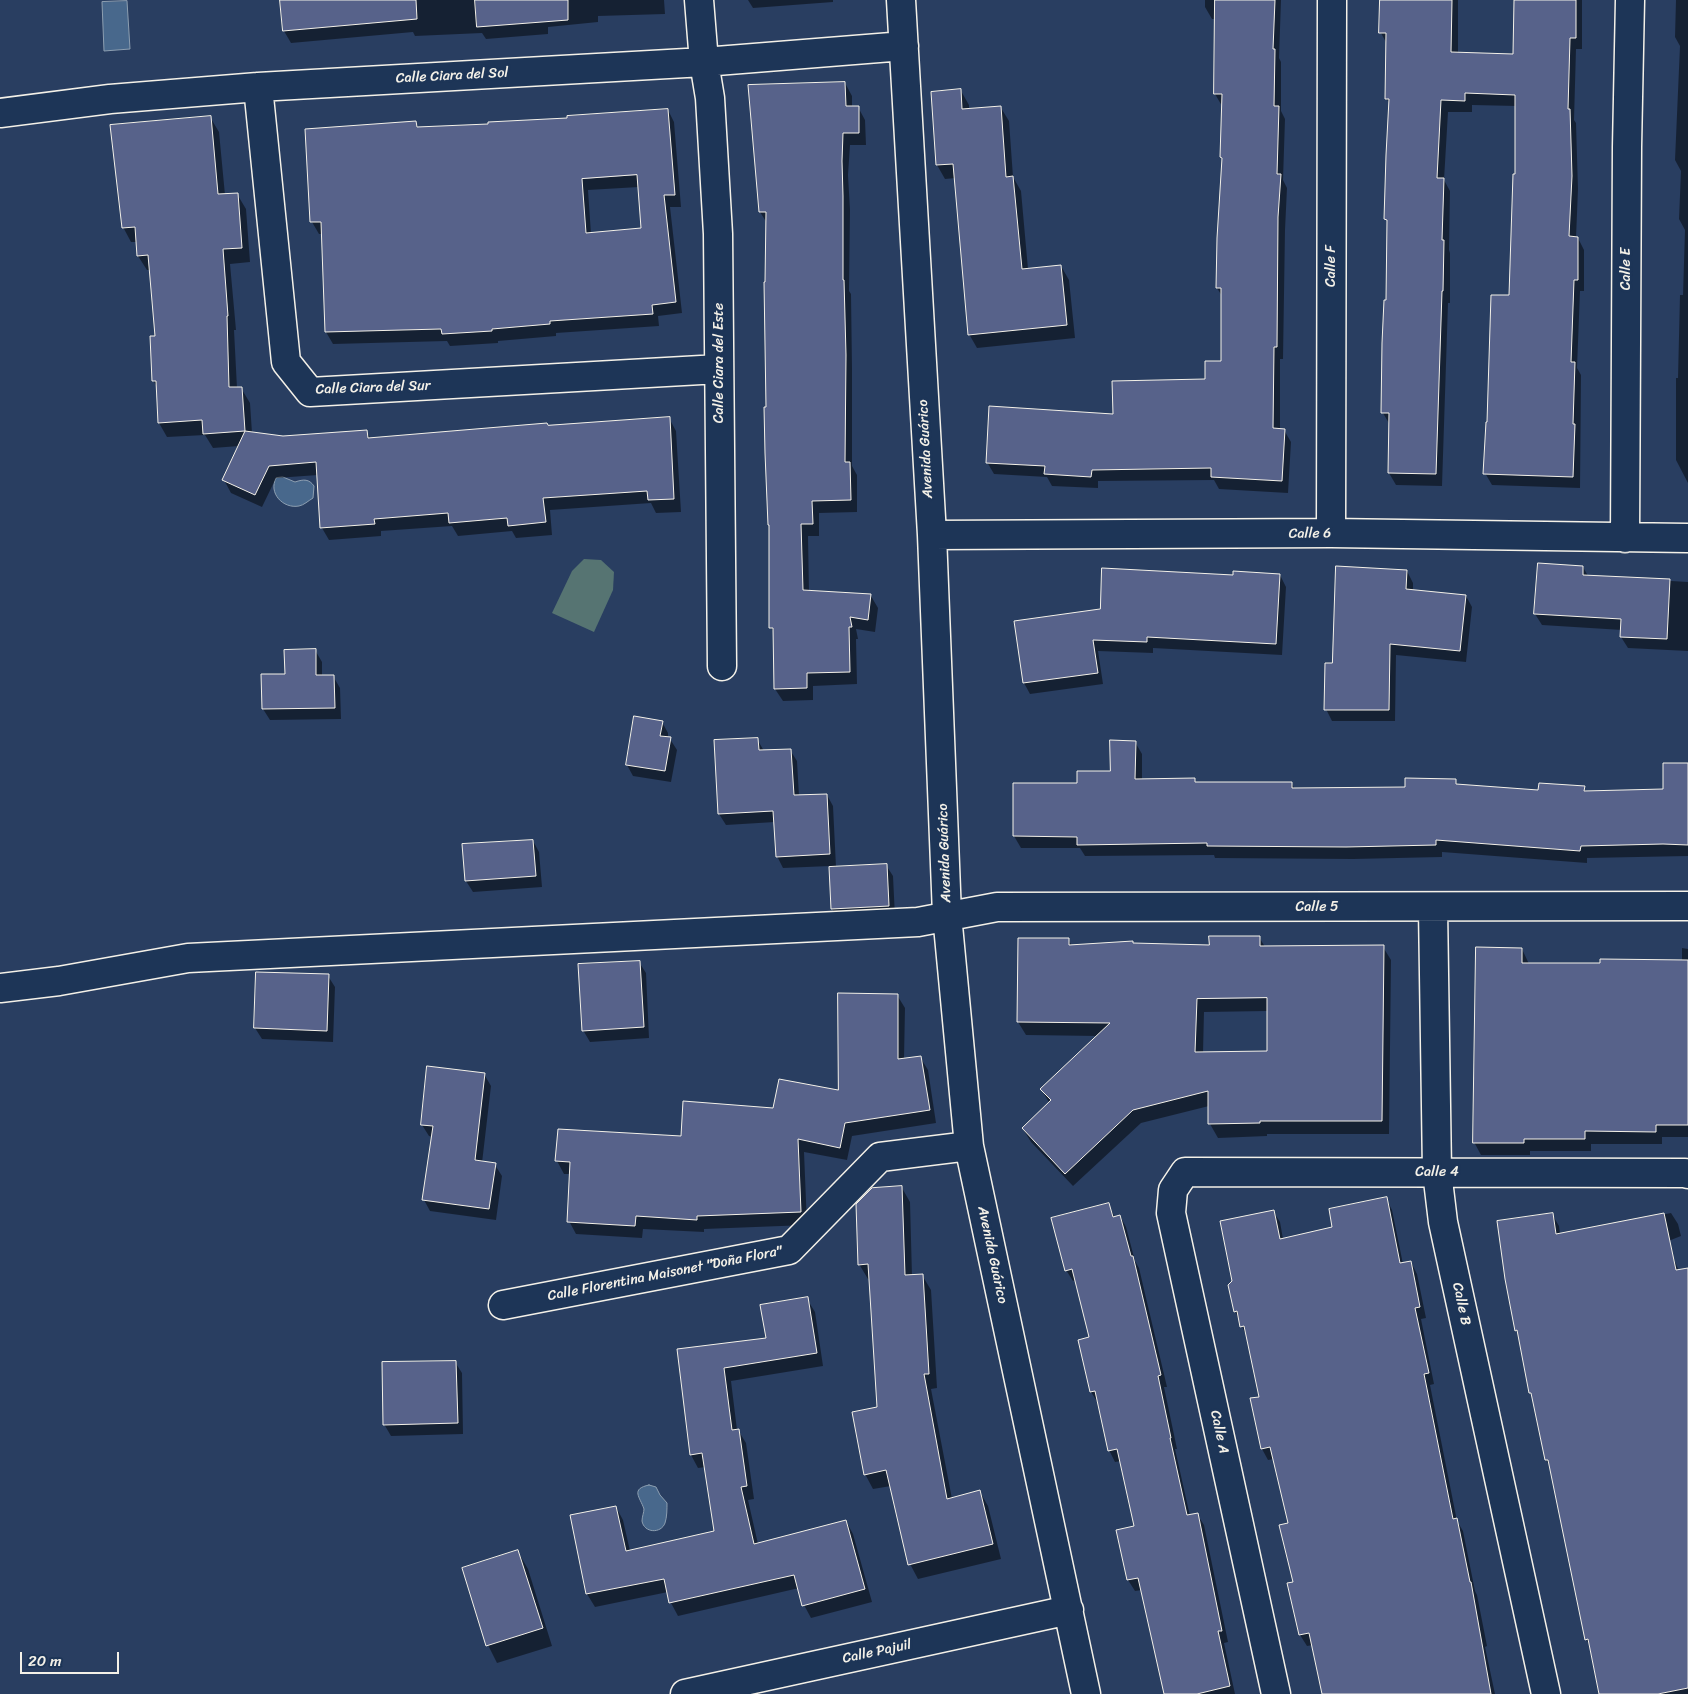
<!DOCTYPE html>
<html>
<head>
<meta charset="utf-8">
<style>
	body { margin:0 }
	#map { position:relative; width:1688px; height:1694px; overflow:hidden; background:#293e61; font-family:Sriracha,sans-serif }
	canvas { display:block }
	.scale { position:absolute; left:20px; top:1652px; width:99px; height:22px; box-sizing:border-box; border:2px solid #f4f1e8; border-top:0; padding-left:6px; font-size:15px; line-height:18px; white-space:nowrap; color:#f4f1e8; -webkit-text-stroke:4px #1d3557; paint-order:stroke }
</style>
</head>
<body>
<div id="map">
<canvas width="1688" height="1694"></canvas>
<div class="scale">20 m</div>
</div>
<script>
const ctx = document.querySelector('canvas').getContext('2d');
ctx.lineJoin = 'round';
function fill(path, color) { ctx.fillStyle = color; ctx.fill(path, 'evenodd'); }
function strokePath(path, color, width, dash) { ctx.strokeStyle = color; ctx.lineWidth = width; ctx.lineCap = dash ? 'butt' : 'round'; ctx.setLineDash(dash || []); ctx.stroke(path); }
function drawText(font, color, halo, rows, align = 'center') {
  ctx.font = font + ' Sriracha,sans-serif'; ctx.lineWidth = 5; ctx.setLineDash([]); ctx.textBaseline = 'middle'; ctx.strokeStyle = halo; ctx.fillStyle = color; for (const [text, x, y, turn = 0] of rows) {
    ctx.save(); ctx.translate(x, y); ctx.rotate((+turn || 0) * Math.PI / 180); ctx.textAlign = isNaN(turn) ? turn : align; if (halo) ctx.strokeText(text, 0, 0); ctx.fillText(text, 0, 0); ctx.restore();
  }
}
fill(new Path2D(`
	M 584,559 L 601,560 L 614,572 L 613,590 L 594,632 L 552,613 L 572,571 Z`), '#567472');
const water = new Path2D(`
	M 127,1 L 130,49 L 104,51 L 102,2 Z
	M 283,477 L 295,482 C 304,479 309,479 314,486 L 313,498 C 308,501 304,505 299,506 C 283,509 268,493 276,478 Z
	M 649,1485 L 656,1487 L 660,1495 L 667,1503 C 667,1509 667,1517 665,1523 C 661,1534 644,1533 642,1521 C 642,1517 644,1512 644,1509 C 640,1497 630,1489 649,1485 Z`);
fill(water, '#48688c');
strokePath(water, '#8d9fb1', 1);
fill(new Path2D(`
	M 281,0 L 664,0 L 665,14 L 598,16 L 598,22 L 548,27 L 548,34 L 486,39 L 482,33 L 415,36 L 413,32 L 291,43 L 284,31 Z
	M 748,0 L 833,0 L 833,2 L 753,8 Z
	M 1205,0 L 1281,0 L 1279,58 L 1281,62 L 1281,111 L 1285,119 L 1283,180 L 1287,188 L 1285,230 L 1283,359 L 1280,359 L 1280,430 L 1284,430 L 1291,442 L 1288,493 L 1219,489 L 1214,480 L 1098,481 L 1098,488 L 1052,486 L 1047,477 L 994,474 L 987,462 L 1206,380 L 1222,362 L 1222,296 L 1217,288 L 1223,161 L 1221,157 L 1222,106 L 1215,94 L 1216,19 L 1212,19 L 1205,7 Z
	M 1381,0 L 1458,0 L 1458,54 L 1514,55 L 1515,0 L 1582,0 L 1582,49 L 1576,49 L 1574,120 L 1576,123 L 1578,189 L 1576,238 L 1578,238 L 1584,250 L 1584,291 L 1580,291 L 1577,368 L 1581,375 L 1580,488 L 1492,485 L 1485,473 L 1510,297 L 1517,175 L 1517,106 L 1472,105 L 1472,112 L 1448,112 L 1444,180 L 1450,191 L 1449,250 L 1450,253 L 1450,303 L 1448,303 L 1442,486 L 1396,485 L 1389,473 L 1390,425 L 1383,413 L 1388,223 L 1386,219 L 1390,104 L 1386,98 L 1387,44 L 1381,33 Z
	M 1676,0 L 1688,0 L 1688,483 L 1676,460 L 1676,378 L 1678,378 L 1680,295 L 1683,295 L 1685,230 L 1679,219 L 1681,171 L 1675,160 L 1680,46 L 1675,37 Z
	M 845,83 L 852,96 L 852,107 L 858,107 L 865,120 L 866,145 L 850,145 L 848,175 L 850,210 L 849,291 L 851,294 L 852,368 L 852,466 L 857,475 L 857,512 L 819,513 L 819,536 L 808,536 L 809,592 L 871,596 L 878,608 L 875,632 L 856,629 L 858,639 L 856,639 L 857,684 L 813,686 L 813,700 L 783,701 L 775,689 L 774,633 L 771,627 L 771,528 L 769,525 L 767,408 L 767,223 L 760,212 Z
	M 961,91 L 969,105 L 969,110 L 1001,108 L 1009,121 L 1013,177 L 1021,191 L 1028,269 L 1061,266 L 1069,280 L 1075,338 L 977,348 L 969,334 L 956,178 L 945,179 L 937,165 L 932,93 Z
	M 668,110 L 674,122 L 681,207 L 670,207 L 682,313 L 658,316 L 659,326 L 556,333 L 556,336 L 498,341 L 498,343 L 450,346 L 447,341 L 333,344 L 326,332 L 323,234 L 319,234 L 312,222 L 306,130 L 415,122 L 419,128 L 568,119 ZM 639,187 L 643,229 L 591,234 L 588,190 Z
	M 210,117 L 219,132 L 225,195 L 237,194 L 246,209 L 250,262 L 230,264 L 236,330 L 234,330 L 237,388 L 241,388 L 250,403 L 252,433 L 283,437 L 366,431 L 371,439 L 669,418 L 676,431 L 681,512 L 656,513 L 651,503 L 550,510 L 552,535 L 516,538 L 512,531 L 458,536 L 452,526 L 381,531 L 381,536 L 329,540 L 322,528 L 318,475 L 276,478 L 262,507 L 231,493 L 224,480 L 239,446 L 213,448 L 205,435 L 167,437 L 159,423 L 157,387 L 153,380 L 156,337 L 150,270 L 147,270 L 138,256 L 137,242 L 131,242 L 123,227 Z
	M 1583,567 L 1588,576 L 1688,582 L 1688,651 L 1628,648 L 1621,637 L 1622,630 L 1542,625 L 1535,614 Z
	M 1407,571 L 1413,583 L 1413,590 L 1466,596 L 1472,607 L 1466,662 L 1396,655 L 1395,721 L 1332,721 L 1326,709 L 1334,664 Z
	M 1280,575 L 1286,587 L 1282,655 L 1153,648 L 1153,653 L 1098,651 L 1103,684 L 1030,694 L 1024,683 L 1015,622 L 1102,610 L 1234,576 Z
	M 315,650 L 322,662 L 322,676 L 333,676 L 340,688 L 341,719 L 270,720 L 263,709 L 286,675 Z
	M 662,722 L 668,733 L 668,738 L 670,739 L 677,750 L 671,782 L 633,776 L 627,765 Z
	M 757,739 L 764,751 L 790,750 L 797,761 L 799,796 L 827,795 L 833,806 L 836,867 L 886,865 L 893,876 L 895,917 L 839,920 L 832,909 L 830,866 L 783,868 L 777,856 L 775,822 L 726,825 L 719,814 Z
	M 1135,742 L 1142,754 L 1142,780 L 1194,779 L 1197,784 L 1292,784 L 1295,789 L 1406,788 L 1455,780 L 1458,786 L 1539,791 L 1584,788 L 1586,792 L 1664,790 L 1688,764 L 1688,856 L 1587,858 L 1587,863 L 1442,852 L 1442,857 L 1353,859 L 1215,858 L 1214,855 L 1085,856 L 1080,848 L 1021,848 L 1014,836 L 1078,784 L 1111,773 Z
	M 533,841 L 539,852 L 542,887 L 473,892 L 466,881 L 464,845 Z
	M 1259,937 L 1265,947 L 1383,947 L 1391,960 L 1389,1134 L 1267,1134 L 1267,1136 L 1218,1138 L 1210,1124 L 1209,1106 L 1141,1123 L 1073,1186 L 1031,1142 L 1023,1129 L 1050,1104 L 1041,1089 L 1098,1036 L 1026,1035 L 1018,1022 L 1068,939 L 1072,946 L 1133,945 L 1210,946 ZM 1268,1011 L 1268,1052 L 1203,1053 L 1204,1012 Z
	M 1682,948 L 1688,949 L 1688,1137 L 1662,1137 L 1662,1144 L 1591,1144 L 1591,1151 L 1530,1151 L 1530,1155 L 1481,1155 L 1474,1142 L 1522,949 L 1529,964 L 1601,964 L 1682,962 Z
	M 639,962 L 646,973 L 649,1038 L 590,1042 L 583,1030 Z
	M 328,976 L 335,987 L 333,1042 L 262,1039 L 255,1028 Z
	M 897,995 L 905,1008 L 904,1059 L 920,1057 L 928,1070 L 936,1123 L 852,1136 L 847,1160 L 804,1152 L 807,1225 L 704,1229 L 704,1232 L 643,1229 L 642,1238 L 576,1234 L 569,1221 L 571,1174 L 564,1174 L 557,1161 L 682,1138 L 774,1109 L 839,1092 Z
	M 484,1074 L 491,1086 L 482,1163 L 495,1165 L 502,1176 L 496,1220 L 430,1211 L 424,1200 L 433,1137 L 429,1136 L 422,1125 Z
	M 902,1188 L 910,1202 L 912,1276 L 922,1275 L 931,1290 L 937,1388 L 931,1389 L 952,1499 L 980,1492 L 988,1506 L 1001,1559 L 918,1579 L 910,1564 L 891,1486 L 873,1489 L 865,1474 L 878,1408 L 870,1279 L 868,1279 L 859,1264 Z
	M 1386,1198 L 1392,1210 L 1403,1264 L 1411,1262 L 1417,1274 L 1426,1318 L 1421,1319 L 1434,1384 L 1430,1385 L 1457,1521 L 1463,1531 L 1475,1591 L 1477,1595 L 1487,1646 L 1485,1647 L 1495,1694 L 1325,1694 L 1313,1645 L 1307,1646 L 1300,1635 L 1289,1524 L 1274,1459 L 1268,1460 L 1262,1449 L 1261,1397 L 1247,1337 L 1235,1311 L 1273,1211 L 1280,1222 L 1283,1239 L 1334,1228 Z
	M 1108,1205 L 1115,1217 L 1120,1216 L 1126,1227 L 1135,1261 L 1139,1268 L 1167,1387 L 1164,1387 L 1177,1449 L 1175,1449 L 1190,1516 L 1197,1514 L 1204,1525 L 1228,1642 L 1224,1643 L 1235,1694 L 1165,1694 L 1142,1590 L 1135,1591 L 1128,1580 L 1118,1531 L 1136,1527 L 1121,1461 L 1115,1462 L 1109,1450 L 1098,1403 L 1091,1392 L 1090,1338 L 1076,1280 L 1073,1281 L 1066,1270 Z
	M 1671,1213 L 1678,1224 L 1681,1236 L 1628,1257 L 1672,1255 L 1679,1271 L 1688,1269 L 1688,1694 L 1601,1694 L 1592,1649 L 1586,1639 L 1551,1468 L 1546,1460 L 1519,1334 L 1516,1330 L 1552,1214 L 1559,1226 L 1560,1234 Z
	M 807,1299 L 815,1312 L 823,1366 L 731,1381 L 737,1430 L 738,1430 L 746,1443 L 754,1499 L 748,1500 L 758,1544 L 846,1521 L 853,1534 L 872,1602 L 811,1618 L 804,1605 L 799,1588 L 678,1616 L 671,1603 L 668,1592 L 595,1607 L 587,1594 L 572,1516 L 616,1507 L 623,1520 L 630,1551 L 715,1532 L 706,1467 L 698,1468 L 691,1455 L 678,1350 L 767,1339 Z
	M 455,1362 L 462,1373 L 463,1434 L 391,1436 L 384,1424 Z
	M 518,1552 L 528,1569 L 552,1646 L 497,1663 L 488,1645 Z`), '#0007');
const building = new Path2D(`
	M 280,0 L 416,0 L 417,19 L 283,31 Z
	M 475,0 L 568,0 L 568,20 L 477,27 Z
	M 1215,0 L 1275,0 L 1273,49 L 1275,49 L 1274,106 L 1279,106 L 1277,174 L 1281,174 L 1278,217 L 1277,347 L 1274,347 L 1273,428 L 1285,429 L 1282,481 L 1211,477 L 1211,468 L 1092,470 L 1091,477 L 1044,474 L 1045,466 L 986,463 L 989,406 L 1113,414 L 1112,381 L 1205,379 L 1205,361 L 1221,361 L 1221,288 L 1216,288 L 1217,238 L 1222,158 L 1220,157 L 1222,94 L 1214,94 Z
	M 1380,0 L 1452,0 L 1451,52 L 1513,54 L 1514,0 L 1576,0 L 1576,38 L 1570,38 L 1568,109 L 1570,109 L 1572,176 L 1569,236 L 1578,237 L 1578,280 L 1574,280 L 1571,362 L 1575,362 L 1573,424 L 1575,424 L 1573,477 L 1483,474 L 1486,422 L 1487,422 L 1491,295 L 1509,295 L 1513,174 L 1515,174 L 1515,95 L 1465,93 L 1465,101 L 1441,100 L 1437,178 L 1444,178 L 1442,240 L 1444,240 L 1443,291 L 1442,291 L 1436,474 L 1388,473 L 1389,413 L 1381,413 L 1382,343 L 1384,300 L 1386,300 L 1387,220 L 1384,219 L 1386,155 L 1389,99 L 1385,99 L 1386,33 L 1379,33 Z
	M 845,82 L 846,106 L 859,106 L 859,133 L 843,133 L 842,161 L 843,196 L 843,280 L 844,280 L 846,355 L 845,462 L 850,462 L 851,500 L 812,501 L 813,524 L 801,524 L 803,590 L 871,594 L 868,620 L 850,617 L 852,627 L 849,627 L 850,672 L 807,673 L 807,688 L 774,689 L 773,628 L 769,628 L 769,525 L 768,525 L 765,453 L 764,407 L 766,407 L 764,282 L 765,282 L 766,212 L 759,212 L 748,85 Z
	M 961,89 L 962,109 L 1001,106 L 1006,177 L 1013,176 L 1022,269 L 1061,265 L 1067,325 L 968,335 L 953,164 L 936,165 L 931,92 Z
	M 668,109 L 675,195 L 664,195 L 676,302 L 652,305 L 653,314 L 550,321 L 550,324 L 492,329 L 492,331 L 442,334 L 441,329 L 325,332 L 321,222 L 310,222 L 305,129 L 416,121 L 417,127 L 488,124 L 488,122 L 567,118 L 567,116 ZM 637,175 L 641,228 L 586,233 L 582,179 Z
	M 211,116 L 218,194 L 238,193 L 242,248 L 223,249 L 228,316 L 227,316 L 229,387 L 242,387 L 245,431 L 203,434 L 202,420 L 158,423 L 156,381 L 152,381 L 150,336 L 155,336 L 148,255 L 137,256 L 135,227 L 122,228 L 110,125 Z
	M 670,417 L 674,499 L 648,500 L 647,491 L 543,498 L 546,522 L 508,526 L 507,518 L 449,523 L 448,513 L 374,519 L 375,524 L 320,528 L 316,462 L 269,466 L 255,495 L 222,480 L 245,431 L 283,436 L 367,430 L 368,438 L 547,423 L 548,425 Z
	M 1538,563 L 1583,566 L 1583,575 L 1670,579 L 1667,639 L 1620,637 L 1621,619 L 1534,614 Z
	M 1336,566 L 1407,570 L 1406,589 L 1466,595 L 1460,651 L 1390,644 L 1389,710 L 1324,710 L 1325,663 L 1332,663 Z
	M 1102,568 L 1233,575 L 1233,571 L 1280,574 L 1276,644 L 1147,637 L 1147,642 L 1093,640 L 1098,673 L 1023,683 L 1014,621 L 1100,609 Z
	M 316,649 L 316,675 L 334,675 L 335,708 L 262,709 L 261,674 L 285,674 L 284,650 Z
	M 634,716 L 663,721 L 660,736 L 671,737 L 665,771 L 626,765 Z
	M 758,738 L 759,750 L 791,749 L 794,795 L 827,794 L 830,854 L 776,857 L 773,811 L 718,814 L 714,740 Z
	M 1110,740 L 1136,741 L 1135,779 L 1195,778 L 1195,782 L 1292,782 L 1292,788 L 1405,787 L 1405,778 L 1456,779 L 1456,784 L 1538,790 L 1539,783 L 1585,786 L 1584,791 L 1663,789 L 1663,763 L 1688,763 L 1688,845 L 1663,844 L 1581,846 L 1580,851 L 1436,840 L 1436,845 L 1346,847 L 1207,846 L 1207,843 L 1077,845 L 1077,837 L 1013,836 L 1013,783 L 1077,783 L 1077,771 L 1110,771 Z
	M 533,840 L 536,876 L 465,881 L 462,844 Z
	M 887,864 L 889,906 L 831,909 L 829,867 Z
	M 1209,936 L 1260,936 L 1260,946 L 1384,945 L 1382,1121 L 1260,1121 L 1260,1123 L 1208,1124 L 1208,1091 L 1133,1110 L 1065,1174 L 1022,1128 L 1051,1100 L 1040,1089 L 1110,1023 L 1017,1022 L 1018,938 L 1069,938 L 1069,945 L 1133,941 L 1133,943 L 1209,945 ZM 1267,998 L 1267,1051 L 1195,1052 L 1197,999 Z
	M 1476,947 L 1522,948 L 1522,963 L 1600,963 L 1600,959 L 1688,960 L 1688,1125 L 1656,1125 L 1656,1132 L 1585,1131 L 1585,1139 L 1524,1139 L 1524,1143 L 1473,1143 Z
	M 640,961 L 644,1027 L 582,1031 L 578,964 Z
	M 256,972 L 329,974 L 327,1031 L 254,1028 Z
	M 838,993 L 898,994 L 898,1059 L 921,1056 L 930,1110 L 845,1123 L 840,1148 L 798,1139 L 801,1212 L 697,1216 L 697,1220 L 636,1216 L 635,1226 L 567,1222 L 570,1162 L 555,1161 L 558,1129 L 681,1136 L 683,1101 L 773,1108 L 779,1079 L 838,1090 Z
	M 427,1066 L 485,1073 L 475,1160 L 496,1163 L 489,1209 L 422,1200 L 433,1126 L 421,1125 Z
	M 902,1186 L 905,1275 L 923,1274 L 929,1374 L 924,1374 L 947,1499 L 980,1490 L 993,1544 L 908,1565 L 886,1470 L 864,1475 L 852,1412 L 877,1407 L 868,1264 L 858,1265 L 856,1204 L 872,1188 Z
	M 1387,1197 L 1400,1263 L 1411,1261 L 1420,1307 L 1415,1308 L 1429,1373 L 1424,1374 L 1453,1519 L 1457,1518 L 1470,1582 L 1471,1582 L 1491,1694 L 1322,1694 L 1309,1633 L 1299,1635 L 1287,1583 L 1293,1582 L 1279,1525 L 1288,1523 L 1270,1447 L 1261,1449 L 1250,1398 L 1259,1397 L 1244,1326 L 1240,1327 L 1237,1311 L 1234,1312 L 1228,1285 L 1232,1281 L 1220,1221 L 1274,1210 L 1280,1239 L 1332,1227 L 1329,1209 Z
	M 1109,1203 L 1113,1217 L 1120,1215 L 1131,1256 L 1133,1256 L 1161,1375 L 1158,1376 L 1171,1438 L 1170,1438 L 1187,1515 L 1198,1513 L 1222,1631 L 1218,1631 L 1230,1686 L 1197,1694 L 1164,1694 L 1138,1578 L 1127,1580 L 1116,1530 L 1134,1526 L 1117,1449 L 1108,1451 L 1095,1391 L 1090,1392 L 1078,1340 L 1089,1337 L 1072,1269 L 1065,1271 L 1051,1218 Z
	M 1553,1213 L 1556,1234 L 1664,1213 L 1676,1270 L 1688,1268 L 1688,1688 L 1658,1694 L 1599,1694 L 1588,1639 L 1585,1640 L 1548,1460 L 1545,1460 L 1531,1393 L 1529,1393 L 1517,1330 L 1515,1331 L 1505,1279 L 1497,1221 Z
	M 808,1297 L 817,1353 L 724,1368 L 732,1430 L 739,1429 L 747,1486 L 741,1487 L 754,1544 L 846,1520 L 865,1589 L 802,1606 L 794,1575 L 669,1603 L 664,1579 L 586,1594 L 570,1515 L 616,1506 L 626,1551 L 714,1531 L 702,1453 L 690,1455 L 677,1349 L 766,1338 L 760,1305 Z
	M 456,1361 L 458,1423 L 383,1425 L 382,1362 Z
	M 518,1550 L 543,1628 L 486,1646 L 462,1568 Z`);
fill(building, '#57628a');
strokePath(building, '#f4f1e8', 1);
const minor = new Path2D(`
	M 699,0 L 704,62 L 710,98 L 718,234 L 722,666
	M 901,0 L 932,535 L 947,915 L 969,1146 L 1086,1694
	M 258,87 L 286,362 L 310,392 L 719,369
	M 0,113 L 110,99 L 258,87 L 704,62 L 904,46
	M 1331,533 L 1332,0
	M 932,535 L 1331,533 L 1688,538
	M 1625,538 L 1627,147 L 1630,0
	M 1433,908 L 1437,1172 L 1443,1222 L 1546,1694
	M 0,988 L 59,981 L 188,958 L 918,922 L 997,907 L 1688,906
	M 503,1305 L 789,1250 L 880,1157 L 969,1146
	M 685,1694 L 1069,1610
	M 1276,1694 L 1171,1213 L 1173,1190 L 1185,1172 L 1685,1173 L 1688,1174`);
strokePath(minor, '#f4f1e8', 31);
strokePath(minor, '#1d3557', 28);
drawText('14px', '#f4f1e8', '#1d3557', [
	["Calle Ciara del Sol",452,76,-3],
	["Calle F",1331,266,-90],
	["Calle E",1626,269,-90],
	["Calle Ciara del Este",719,363,-90],
	["Calle Ciara del Sur",373,388,-2],
	["Avenida Guárico",926,449,-93],
	["Calle 6",1310,534,-1],
	["Avenida Guárico",945,853,-92],
	["Calle 5",1317,907],
	["Calle 4",1437,1172],
	["Avenida Guárico",992,1255,78],
	["Calle Florentina Maisonet \"Doña Flora\"",665,1274,-11],
	["Calle B",1461,1304,78],
	["Calle A",1219,1432,78],
	["Calle Pajuil",877,1652,-12]
]);
</script>
</body>
</html>
